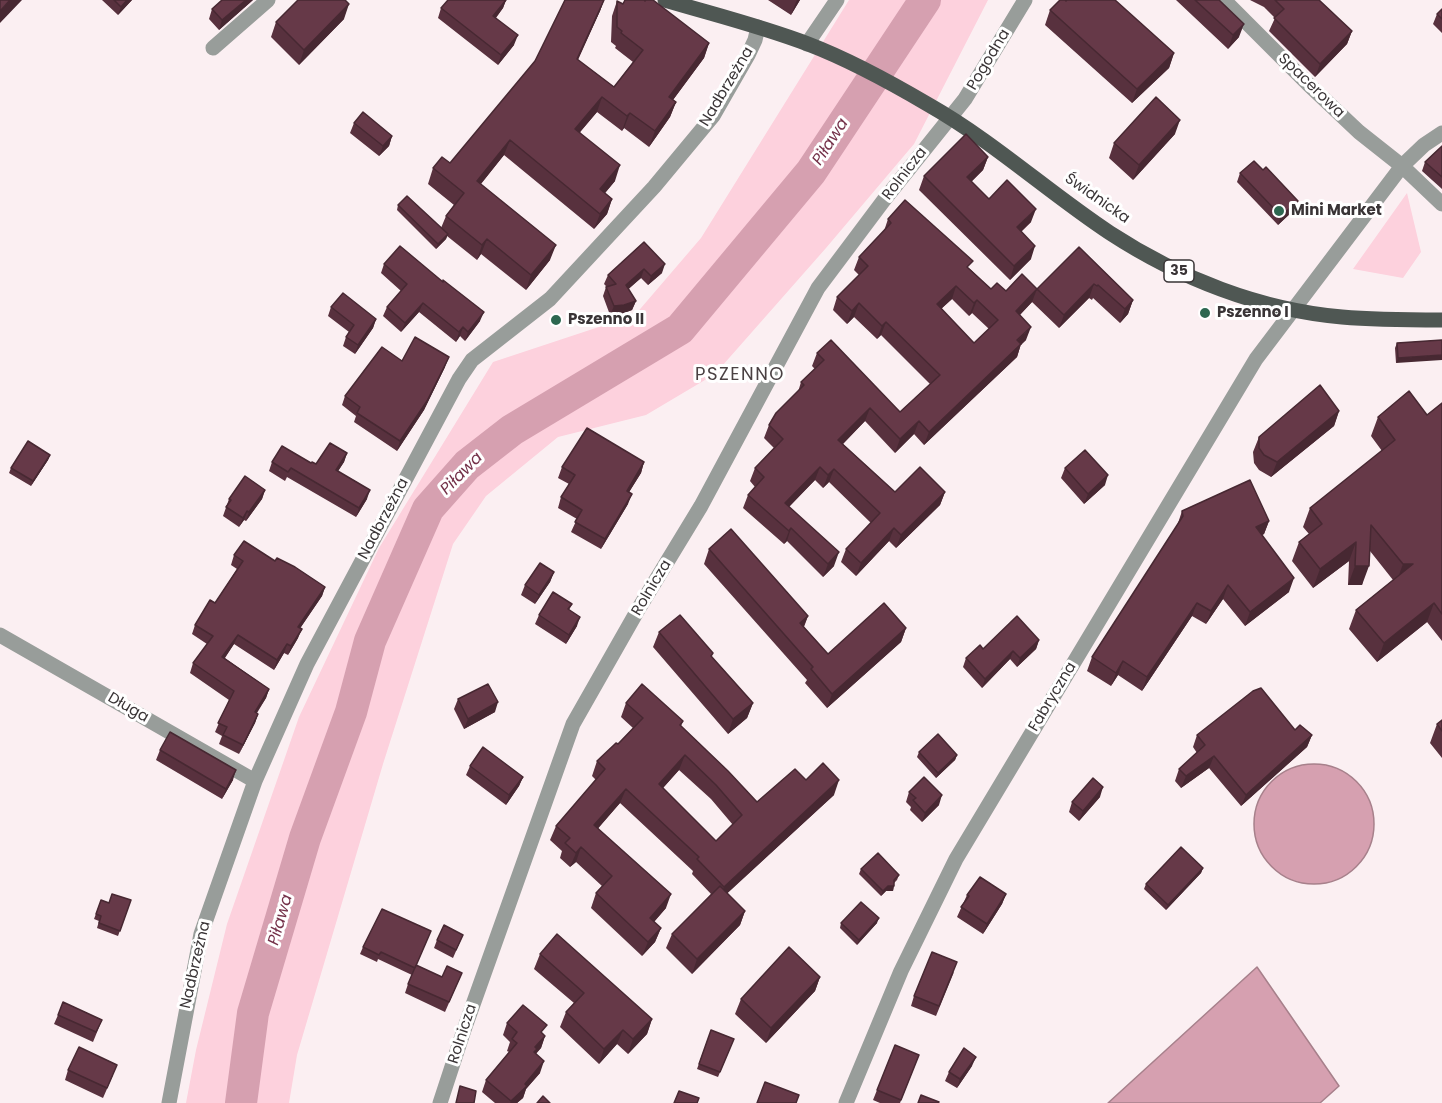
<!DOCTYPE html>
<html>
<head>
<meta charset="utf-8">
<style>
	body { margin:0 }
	canvas { display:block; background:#fbeff2 }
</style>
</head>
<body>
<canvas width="1442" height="1103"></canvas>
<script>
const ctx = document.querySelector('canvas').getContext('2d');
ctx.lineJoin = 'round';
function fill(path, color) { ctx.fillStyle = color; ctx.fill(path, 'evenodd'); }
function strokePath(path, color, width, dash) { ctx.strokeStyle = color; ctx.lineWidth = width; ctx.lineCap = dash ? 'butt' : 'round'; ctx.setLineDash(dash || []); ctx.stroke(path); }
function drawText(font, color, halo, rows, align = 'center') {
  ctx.font = font + ' Poppins,sans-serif'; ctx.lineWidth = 6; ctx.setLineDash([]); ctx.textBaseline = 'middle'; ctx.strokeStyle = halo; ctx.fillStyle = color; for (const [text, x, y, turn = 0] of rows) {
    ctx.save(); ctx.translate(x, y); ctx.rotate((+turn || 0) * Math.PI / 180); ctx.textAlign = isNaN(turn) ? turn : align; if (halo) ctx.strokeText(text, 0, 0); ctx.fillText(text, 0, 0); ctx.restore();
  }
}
fill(new Path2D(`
	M 849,0 L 988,0 L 914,144 L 826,248 L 715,374 L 646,415 L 558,437 L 486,496 L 453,544 L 383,764 L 297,1055 L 289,1103 L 186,1103 L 196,1050 L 227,924 L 299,717 L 379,548 L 493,362 L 635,315 L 701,238 Z
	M 1407,193 L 1421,252 L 1403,278 L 1353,269 Z`), '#fdd1dd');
const water = new Path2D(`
	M1254 824a60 60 0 1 1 120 0a60 60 0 1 1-120 0Z
	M 1257,967 L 1339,1086 L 1320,1103 L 1108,1103 Z`);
fill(water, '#d6a0b0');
strokePath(water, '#a7808b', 1.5);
strokePath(new Path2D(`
	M 241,1103 L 253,1013 L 305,838 L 351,712 L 370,641 L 428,509 L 467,465 L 512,430 L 680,329 L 811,172 L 925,0`), '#d6a0b0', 32);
strokePath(new Path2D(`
	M 1224,0 L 1308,84 L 1359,132 L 1402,166 L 1442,204
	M 807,44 L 837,0
	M 213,48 L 268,0
	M 0,635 L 255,781
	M 169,1103 L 201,934 L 255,781 L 307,664 L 459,379 L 472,360 L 550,299 L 654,187 L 713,116 L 748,55 L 755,40 L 758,27
	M 440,1103 L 465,1027 L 573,724 L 639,608 L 701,506 L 818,288 L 884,200 L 965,99 L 1025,0
	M 846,1103 L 901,971 L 956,859 L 1256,359 L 1402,166 L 1424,145 L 1442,133`), '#989d9a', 15);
strokePath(new Path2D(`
	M 665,0 C 712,14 761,26 808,44 C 850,60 890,82 929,105 C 994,142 1048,192 1110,233 C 1179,278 1260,310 1342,317 C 1375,320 1409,320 1442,320`), '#4f5753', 15);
fill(new Path2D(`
	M 102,0 L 132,0 L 118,15 Z
	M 253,0 L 219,30 L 209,19 L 212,9 Z
	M 506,0 L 503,8 L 496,18 L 514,45 L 498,65 L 438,18 L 441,8 Z
	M 604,0 L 600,11 L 578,60 L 614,87 L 633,62 L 615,48 L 616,46 L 611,42 L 612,16 L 617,1 L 709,43 L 704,58 L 673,100 L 676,102 L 670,117 L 649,147 L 624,128 L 622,131 L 597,112 L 580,132 L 615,181 L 605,193 L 612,199 L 607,214 L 594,229 L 504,155 L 481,184 L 550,260 L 526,290 L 481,254 L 477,260 L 447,236 L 446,239 L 436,249 L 397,210 L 398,205 L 441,228 L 446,216 L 454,205 L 428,184 L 433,168 L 450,163 Z
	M 768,0 L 800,0 L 791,15 Z
	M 1176,0 L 1219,0 L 1239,37 L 1228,49 Z
	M 1250,0 L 1319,0 L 1352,31 L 1347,44 L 1315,77 L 1269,31 L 1275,18 L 1264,7 Z
	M 1442,9 L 1442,33 L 1433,24 L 1437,14 Z
	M 1050,10 L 1174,53 L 1169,68 L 1132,103 L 1045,25 Z
	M 344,19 L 299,65 L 271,37 L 276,22 Z
	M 354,123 L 392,136 L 389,146 L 379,156 L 350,133 Z
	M 1175,134 L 1133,180 L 1109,158 L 1114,143 Z
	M 1442,146 L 1442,189 L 1422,171 L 1425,162 Z
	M 988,157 L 983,170 L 971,182 L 989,199 L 1031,222 L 1021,232 L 1031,259 L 1010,280 L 919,190 L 924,176 Z
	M 1240,173 L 1294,210 L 1278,225 L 1237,182 Z
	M 888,219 L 970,269 L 991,289 L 1006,291 L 1037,289 L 1079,247 L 1133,300 L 1128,314 L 1120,323 L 1093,298 L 1092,300 L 1089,298 L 1059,328 L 1032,302 L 1020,315 L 1026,340 L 1021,344 L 1017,357 L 924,445 L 914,434 L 895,453 L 865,421 L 843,444 L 895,492 L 945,492 L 940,505 L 896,548 L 889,541 L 856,576 L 841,562 L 846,549 L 871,523 L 829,482 L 823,488 L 815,480 L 789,507 L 834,566 L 823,577 L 787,541 L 784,544 L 743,508 L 748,495 L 755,487 L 750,481 L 755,468 L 774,448 L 764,438 L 769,425 L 798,392 L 801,382 L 815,369 L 812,366 L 817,353 L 900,412 L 930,384 L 881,335 L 877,339 L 854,317 L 847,324 L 833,310 L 837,297 L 859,275 L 854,270 L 859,257 L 884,231 ZM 952,299 L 969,316 L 972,313 L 989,329 L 974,343 L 941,309 Z
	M 644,242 L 662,273 L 648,285 L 641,278 L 628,289 L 636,301 L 632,310 L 621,314 L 610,315 L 603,296 L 606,287 L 607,287 L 604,284 L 608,275 Z
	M 384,264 L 480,321 L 465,341 L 460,336 L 456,342 L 419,312 L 401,332 L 383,316 L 387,307 L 401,291 L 381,273 Z
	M 331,307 L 376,319 L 373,328 L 355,354 L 343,346 L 346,337 L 349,332 L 328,316 Z
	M 1442,340 L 1396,363 L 1395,348 L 1397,343 Z
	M 402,361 L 445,367 L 424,410 L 397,451 L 354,422 L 356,416 L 342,405 L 345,396 Z
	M 1442,403 L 1442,641 L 1427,622 L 1377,662 L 1349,629 L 1356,610 L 1393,580 L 1370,551 L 1362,585 L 1348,585 L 1349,561 L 1313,588 L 1292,561 L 1299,542 L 1309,534 L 1303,527 L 1310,508 L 1382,451 L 1371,436 L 1378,417 L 1427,415 Z
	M 1339,411 L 1334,426 L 1271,477 L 1259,470 L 1254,463 L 1253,452 L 1259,437 Z
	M 347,453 L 344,462 L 338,471 L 367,499 L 356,517 L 287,477 L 285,481 L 269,471 L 272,462 L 316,464 Z
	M 50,455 L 48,460 L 31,486 L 9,473 L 11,468 Z
	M 644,462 L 641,473 L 629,492 L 628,504 L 601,549 L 571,532 L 577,519 L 558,508 L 561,497 L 569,484 L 558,478 L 562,467 Z
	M 1065,468 L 1105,485 L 1084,504 L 1061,478 Z
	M 265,490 L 262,499 L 246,521 L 244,520 L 239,527 L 223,516 L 229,499 Z
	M 1182,511 L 1269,521 L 1264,534 L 1262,535 L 1289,592 L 1245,626 L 1223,599 L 1206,624 L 1192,616 L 1142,691 L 1118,675 L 1111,686 L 1087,671 L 1092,657 L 1177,526 Z
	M 709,549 L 808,616 L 804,627 L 828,654 L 906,628 L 901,642 L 827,708 L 805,683 L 807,680 L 704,564 Z
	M 234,555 L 275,561 L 325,587 L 322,596 L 300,628 L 298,638 L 288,655 L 284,653 L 274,670 L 234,644 L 225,658 L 269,689 L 266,698 L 257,713 L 258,714 L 255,723 L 239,754 L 219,744 L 222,736 L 215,732 L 229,700 L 190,673 L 193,663 L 207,644 L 192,634 L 195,625 L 215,603 L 237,569 L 231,565 Z
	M 554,572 L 550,582 L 535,604 L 521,595 L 525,585 Z
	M 572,604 L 569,610 L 577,626 L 566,644 L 535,624 L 539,615 Z
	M 659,632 L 712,657 L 753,703 L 747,718 L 728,734 L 653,647 Z
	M 1039,640 L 1036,649 L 1017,667 L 1010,659 L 982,688 L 963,667 L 966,658 L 983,649 Z
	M 458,699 L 495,712 L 464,729 L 454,709 Z
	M 626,703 L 683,721 L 681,726 L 757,802 L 806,780 L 834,795 L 727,893 L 745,911 L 740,925 L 692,974 L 666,948 L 672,934 L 711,894 L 692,874 L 693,871 L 620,803 L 598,828 L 666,908 L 654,922 L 661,928 L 655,942 L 642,956 L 591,908 L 596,893 L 602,886 L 576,862 L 570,867 L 560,858 L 562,851 L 550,840 L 556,826 L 596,780 L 592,776 L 597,761 L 618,744 L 633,728 L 621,717 ZM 679,770 L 711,799 L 733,825 L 716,841 L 663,788 Z
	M 1442,720 L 1442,758 L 1430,743 L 1437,724 Z
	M 1295,730 L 1312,735 L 1307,747 L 1241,806 L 1209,768 L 1181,788 L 1175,781 L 1179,769 L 1197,753 L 1193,747 L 1197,735 Z
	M 160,750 L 233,780 L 222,799 L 156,760 Z
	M 919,752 L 957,755 L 955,760 L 936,778 L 917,757 Z
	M 470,766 L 523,777 L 519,786 L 506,805 L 466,775 Z
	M 909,792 L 939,805 L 922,822 L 910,810 L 911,807 L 906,802 Z
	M 1100,797 L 1079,821 L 1069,812 L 1072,802 Z
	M 1203,868 L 1201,873 L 1166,910 L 1144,889 L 1146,884 Z
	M 861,869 L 899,875 L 897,880 L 894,883 L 893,891 L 886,891 L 881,896 L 859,874 Z
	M 1006,894 L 1002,904 L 983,934 L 957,917 L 967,895 Z
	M 101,900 L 109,903 L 131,900 L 118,936 L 97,928 L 99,921 L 94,919 Z
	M 841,923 L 877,923 L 857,945 L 840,928 Z
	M 463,935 L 453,958 L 434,948 L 437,940 Z
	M 428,938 L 412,975 L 378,959 L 377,962 L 360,954 L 363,947 Z
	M 540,954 L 652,1019 L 647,1034 L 628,1054 L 617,1044 L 599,1064 L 560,1027 L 566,1012 L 574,1003 L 534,969 Z
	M 954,972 L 936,1016 L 911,1006 L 914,996 Z
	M 462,973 L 445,1012 L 405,993 L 408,984 Z
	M 820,977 L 815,991 L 766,1043 L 735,1014 L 741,999 Z
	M 58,1015 L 102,1020 L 93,1042 L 54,1024 Z
	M 507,1023 L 543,1034 L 545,1036 L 541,1048 L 536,1054 L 540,1073 L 526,1089 L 523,1098 L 517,1103 L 495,1103 L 482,1092 L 486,1080 L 509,1052 L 507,1051 L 510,1042 L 503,1035 Z
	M 711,1030 L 734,1039 L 718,1077 L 697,1069 Z
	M 919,1055 L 900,1103 L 880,1103 L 873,1100 L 877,1090 Z
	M 972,1066 L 957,1088 L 945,1081 L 949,1072 Z
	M 68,1070 L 113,1075 L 103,1098 L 65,1080 Z`), '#58313e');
fill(new Path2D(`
	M 10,0 L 22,0 L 0,23 L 0,11 Z
	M 127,0 L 132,0 L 118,15 L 121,7 Z
	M 246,0 L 253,0 L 219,30 L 222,20 Z
	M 506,0 L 503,8 L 490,25 L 493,16 Z
	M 604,0 L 600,11 L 571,74 L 577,59 Z
	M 797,0 L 800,0 L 791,15 L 796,2 Z
	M 349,4 L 344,19 L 299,65 L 304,50 Z
	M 1244,24 L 1239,37 L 1228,49 L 1233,35 Z
	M 1352,31 L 1347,44 L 1315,77 L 1320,64 Z
	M 518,35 L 514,45 L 498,65 L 501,55 Z
	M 709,43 L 704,58 L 664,112 L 669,97 Z
	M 1174,53 L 1169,68 L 1132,103 L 1137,89 Z
	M 602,97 L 597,112 L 570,144 L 575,129 Z
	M 676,102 L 670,117 L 649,147 L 655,131 Z
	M 630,113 L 624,128 L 622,131 L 627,116 Z
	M 1180,120 L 1175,134 L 1133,180 L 1139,165 Z
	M 392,136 L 389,146 L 379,156 L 383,146 Z
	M 510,140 L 504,155 L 471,196 L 477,181 Z
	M 988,157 L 983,170 L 962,191 L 967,177 Z
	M 620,165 L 615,181 L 595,205 L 600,189 Z
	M 612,199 L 607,214 L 594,229 L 600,214 Z
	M 1298,201 L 1294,210 L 1278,225 L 1281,216 Z
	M 1036,209 L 1031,222 L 1012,240 L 1017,227 Z
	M 448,234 L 446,239 L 436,249 L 438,244 Z
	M 487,239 L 481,254 L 477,260 L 482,245 Z
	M 556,245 L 550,260 L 526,290 L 531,275 Z
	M 1035,246 L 1031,259 L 1010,280 L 1014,266 Z
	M 665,264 L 662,273 L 648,285 L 651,276 Z
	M 644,269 L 641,278 L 623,294 L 626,285 Z
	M 1094,284 L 1089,298 L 1059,328 L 1064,315 Z
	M 956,286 L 952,299 L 932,317 L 937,304 Z
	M 1037,289 L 1032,302 L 1011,324 L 1016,311 Z
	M 977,300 L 972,313 L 969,316 L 974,303 Z
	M 1133,300 L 1128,314 L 1120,323 L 1125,309 Z
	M 636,301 L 632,310 L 621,314 L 610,315 L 614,306 Z
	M 423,303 L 419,312 L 401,332 L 405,323 Z
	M 859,303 L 854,317 L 847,324 L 852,311 Z
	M 484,312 L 480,321 L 465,341 L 468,332 Z
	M 376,319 L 373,328 L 355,354 L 358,345 Z
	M 886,322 L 881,335 L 877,339 L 882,326 Z
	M 463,327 L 460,336 L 456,342 L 459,332 Z
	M 1031,327 L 1026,340 L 1014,352 L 1021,344 L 1017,357 L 924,445 L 929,432 Z
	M 1442,355 L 1442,360 L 1396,363 L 1398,358 Z
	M 449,357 L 445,367 L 424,410 L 397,451 L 400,441 Z
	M 870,408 L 865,421 L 834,453 L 838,440 Z
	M 1339,411 L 1334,426 L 1271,477 L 1277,462 Z
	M 919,421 L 914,434 L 895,453 L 900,439 Z
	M 347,453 L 344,462 L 333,479 L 336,470 Z
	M 50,455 L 48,460 L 31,486 L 33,481 Z
	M 644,462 L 641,473 L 623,502 L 627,491 Z
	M 820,467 L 815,480 L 780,516 L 785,503 Z
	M 834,469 L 829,482 L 823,488 L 828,475 Z
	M 1108,475 L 1105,485 L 1084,504 L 1088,494 Z
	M 265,490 L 262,499 L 246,521 L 249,512 Z
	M 370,490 L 367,499 L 356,517 L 359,508 Z
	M 945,492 L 940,505 L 896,548 L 901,535 Z
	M 632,494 L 628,504 L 601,549 L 605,539 Z
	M 247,511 L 244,520 L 239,527 L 243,518 Z
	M 1269,521 L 1264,534 L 1250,541 L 1256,527 Z
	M 791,528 L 787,541 L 784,544 L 789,531 Z
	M 894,528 L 889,541 L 856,576 L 861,563 Z
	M 1356,542 L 1349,561 L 1313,588 L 1320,569 Z
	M 839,552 L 834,566 L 823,577 L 828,564 Z
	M 1403,564 L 1413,564 L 1396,583 Z
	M 1355,566 L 1369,566 L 1362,585 L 1348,585 Z
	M 554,572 L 550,582 L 535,604 L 539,595 Z
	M 1294,578 L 1289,592 L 1245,626 L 1250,612 Z
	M 1228,585 L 1223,599 L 1206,624 L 1211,611 Z
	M 325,587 L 322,596 L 295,636 L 298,627 Z
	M 1197,603 L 1192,616 L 1142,691 L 1147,677 Z
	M 1434,603 L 1427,622 L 1377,662 L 1384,643 Z
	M 808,616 L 802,630 L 800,623 Z
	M 580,617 L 577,626 L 566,644 L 569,635 Z
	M 906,628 L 901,642 L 827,708 L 832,694 Z
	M 302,629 L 298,638 L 288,655 L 291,646 Z
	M 238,635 L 234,644 L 219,666 L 222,657 Z
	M 1039,640 L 1036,649 L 1017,667 L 1020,658 Z
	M 287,644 L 284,653 L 274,670 L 277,660 Z
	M 1013,651 L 1010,659 L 982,688 L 985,679 Z
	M 1123,661 L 1118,675 L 1111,686 L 1116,673 Z
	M 269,689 L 266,698 L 251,721 L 255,712 Z
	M 498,702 L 495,712 L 464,729 L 468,719 Z
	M 753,703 L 747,718 L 728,734 L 733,719 Z
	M 258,714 L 255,723 L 239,754 L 243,745 Z
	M 1312,735 L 1307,747 L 1241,806 L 1246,795 Z
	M 685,755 L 679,770 L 654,798 L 659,784 Z
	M 957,755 L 955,760 L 936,778 L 938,773 Z
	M 1214,756 L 1209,768 L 1181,788 L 1186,776 Z
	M 236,770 L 233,780 L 222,799 L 226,789 Z
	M 523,777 L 519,786 L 506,805 L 509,795 Z
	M 839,780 L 834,795 L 719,901 L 724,887 Z
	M 1103,787 L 1100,797 L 1079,821 L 1083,811 Z
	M 626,789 L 620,803 L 589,839 L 594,825 Z
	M 942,795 L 939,805 L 922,822 L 925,813 Z
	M 581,847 L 576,862 L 570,867 L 576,853 Z
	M 1203,868 L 1201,873 L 1166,910 L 1168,905 Z
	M 888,886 L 894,886 L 893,891 L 886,891 L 881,896 L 883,891 Z
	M 671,894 L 666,908 L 645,932 L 650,918 Z
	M 1006,894 L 1002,904 L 983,934 L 987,924 Z
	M 745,911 L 740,925 L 692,974 L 697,959 Z
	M 879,918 L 877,923 L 857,945 L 859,940 Z
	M 661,928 L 655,942 L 642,956 L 648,942 Z
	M 820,977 L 815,991 L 766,1043 L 771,1028 Z
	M 652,1019 L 647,1034 L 628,1054 L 633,1039 Z
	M 623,1030 L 617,1044 L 599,1064 L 604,1049 Z
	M 545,1036 L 541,1048 L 534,1055 L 530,1064 L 535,1047 Z
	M 976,1057 L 972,1066 L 957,1088 L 960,1079 Z
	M 544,1061 L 540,1073 L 526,1089 L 523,1098 L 517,1103 L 510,1103 Z`), '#472832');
const building = new Path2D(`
	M 0,0 L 10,0 L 0,11 Z
	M 114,0 L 127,0 L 121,7 Z
	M 222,0 L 246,0 L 222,20 L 212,9 Z
	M 298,0 L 345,0 L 349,4 L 304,50 L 276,22 Z
	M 448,0 L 506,0 L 493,16 L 518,35 L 501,55 L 441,8 Z
	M 565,0 L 604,0 L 577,59 L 614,87 L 643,50 L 621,33 L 622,31 L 617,27 L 617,1 L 623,4 L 625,0 L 644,0 L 645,1 L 646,0 L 653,0 L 709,43 L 669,97 L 676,102 L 655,131 L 630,113 L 627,116 L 602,97 L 575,129 L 620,165 L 600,189 L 612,199 L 600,214 L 510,140 L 477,181 L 556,245 L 531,275 L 487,239 L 482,245 L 446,216 L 464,193 L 433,168 L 442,157 L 450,163 L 535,61 Z
	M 1060,0 L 1065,0 L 1066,1 L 1067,0 L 1115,0 L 1174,53 L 1137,89 L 1050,10 Z
	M 1195,0 L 1219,0 L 1244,24 L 1233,35 Z
	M 1275,0 L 1319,0 L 1352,31 L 1320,64 L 1274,18 L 1284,9 Z
	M 1442,9 L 1442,19 L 1437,14 Z
	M 1156,97 L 1180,120 L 1139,165 L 1114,143 Z
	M 363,112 L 392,136 L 383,146 L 354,123 Z
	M 966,134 L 988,157 L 967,177 L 989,199 L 1007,180 L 1036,209 L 1017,227 L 1035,246 L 1014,266 L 924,176 Z
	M 1442,146 L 1442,177 L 1425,162 Z
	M 1254,161 L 1263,170 L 1266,167 L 1298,201 L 1281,216 L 1240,173 Z
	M 407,196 L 448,234 L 438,244 L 398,205 Z
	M 905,200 L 973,261 L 967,267 L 991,289 L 997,283 L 1006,291 L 1022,274 L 1037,289 L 1016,311 L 1031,327 L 1017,340 L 1021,344 L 929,432 L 919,421 L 900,439 L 870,408 L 838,440 L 895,492 L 920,467 L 945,492 L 901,535 L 894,528 L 861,563 L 846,549 L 880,513 L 834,469 L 828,475 L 820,467 L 785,503 L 839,552 L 828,564 L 791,528 L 789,531 L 748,495 L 764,477 L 755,468 L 783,439 L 769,425 L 776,413 L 804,385 L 801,382 L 824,360 L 817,353 L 831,340 L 900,412 L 940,375 L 886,322 L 882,326 L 859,303 L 852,311 L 837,297 L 868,266 L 859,257 L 891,223 L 888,219 ZM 956,286 L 974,303 L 977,300 L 998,320 L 974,343 L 937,304 Z
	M 644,242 L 665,264 L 651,276 L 644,269 L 626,285 L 636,301 L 624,305 L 614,306 L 606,287 L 616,284 L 608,275 Z
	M 400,246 L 443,282 L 443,280 L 484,312 L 468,332 L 463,327 L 459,332 L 423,303 L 405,323 L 387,307 L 407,284 L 384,264 Z
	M 1079,247 L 1133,300 L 1125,309 L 1098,285 L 1097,286 L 1094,284 L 1064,315 L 1037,289 Z
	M 343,293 L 376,319 L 358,345 L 346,337 L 354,325 L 331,307 Z
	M 415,337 L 449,357 L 427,401 L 400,441 L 357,413 L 360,407 L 345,396 L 382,347 L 402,361 Z
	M 1442,340 L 1442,355 L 1398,358 L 1397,343 Z
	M 1320,385 L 1339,411 L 1277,462 L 1264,455 L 1259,448 L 1259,437 Z
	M 1409,391 L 1427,415 L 1442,403 L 1442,614 L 1434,603 L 1384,643 L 1356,610 L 1413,564 L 1403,564 L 1371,525 L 1369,566 L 1355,566 L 1356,542 L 1320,569 L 1299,542 L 1322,524 L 1310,508 L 1395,440 L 1378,417 Z
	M 587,428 L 644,462 L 627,491 L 632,494 L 605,539 L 575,522 L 582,510 L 561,497 L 575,475 L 562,467 Z
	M 28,441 L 50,455 L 33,481 L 11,468 Z
	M 330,443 L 347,453 L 336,470 L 370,490 L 359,508 L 291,468 L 288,472 L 272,462 L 282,446 L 311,463 L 312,462 L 316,464 Z
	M 1085,450 L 1108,475 L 1088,494 L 1065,468 Z
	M 245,476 L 265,490 L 249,512 L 247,511 L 243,518 L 226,507 L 231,500 L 229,499 Z
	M 1250,480 L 1269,521 L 1256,527 L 1294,578 L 1250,612 L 1228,585 L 1211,611 L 1197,603 L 1147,677 L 1123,661 L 1116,673 L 1092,657 L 1183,516 L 1182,511 Z
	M 731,529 L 808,616 L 800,623 L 828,654 L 884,603 L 906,628 L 832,694 L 811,669 L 813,667 L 709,549 Z
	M 244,541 L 275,561 L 277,558 L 295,567 L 325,587 L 298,627 L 302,629 L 291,646 L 287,644 L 277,660 L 238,635 L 222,657 L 269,689 L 255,712 L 258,714 L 243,745 L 223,735 L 227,727 L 218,723 L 234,691 L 193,663 L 213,636 L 195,625 L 210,600 L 215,603 L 243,561 L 234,555 Z
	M 540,563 L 554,572 L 539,595 L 525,585 Z
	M 553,592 L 572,604 L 568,609 L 580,617 L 569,635 L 539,615 Z
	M 680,615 L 713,653 L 711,656 L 753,703 L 733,719 L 659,632 Z
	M 1017,616 L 1039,640 L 1020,658 L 1013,651 L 985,679 L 966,658 L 980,645 L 983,649 Z
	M 488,684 L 498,702 L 468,719 L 458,699 Z
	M 642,684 L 683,721 L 680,725 L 728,771 L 757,802 L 795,769 L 806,780 L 823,763 L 839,780 L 724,887 L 697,859 L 699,857 L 626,789 L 594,825 L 671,894 L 650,918 L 661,928 L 648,942 L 596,893 L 612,876 L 581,847 L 576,853 L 565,843 L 570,838 L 556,826 L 605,769 L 597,761 L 616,743 L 618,744 L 643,718 L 626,703 ZM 685,755 L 716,785 L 742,815 L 716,841 L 659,784 Z
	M 1261,688 L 1295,730 L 1300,725 L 1312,735 L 1246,795 L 1214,756 L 1186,776 L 1179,769 L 1205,745 L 1197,735 L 1253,691 Z
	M 1442,720 L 1442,731 L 1437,724 Z
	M 170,732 L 236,770 L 226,789 L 160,750 Z
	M 938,734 L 957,755 L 938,773 L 919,752 Z
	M 483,747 L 523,777 L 509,795 L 470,766 Z
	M 924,777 L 942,795 L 925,813 L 913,800 L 916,798 L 909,792 Z
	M 1093,778 L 1103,787 L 1083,811 L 1072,802 Z
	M 1181,847 L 1203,868 L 1168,905 L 1146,884 Z
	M 878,853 L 899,875 L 894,880 L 894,886 L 888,886 L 883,891 L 861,869 Z
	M 980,877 L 1006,894 L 987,924 L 961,907 L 969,896 L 967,895 Z
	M 720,886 L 745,911 L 697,959 L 672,934 Z
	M 112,894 L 131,900 L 120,931 L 99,923 L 101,916 L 96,914 L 101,900 L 109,903 Z
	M 861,902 L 879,918 L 859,940 L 841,923 Z
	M 382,909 L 431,931 L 415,968 L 381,952 L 379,955 L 363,947 Z
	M 444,925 L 463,935 L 456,950 L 437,940 Z
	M 557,934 L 652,1019 L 633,1039 L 623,1030 L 604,1049 L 566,1012 L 584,993 L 540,954 Z
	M 789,947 L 820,977 L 771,1028 L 741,999 Z
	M 932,952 L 957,962 L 939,1006 L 914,996 Z
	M 416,965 L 442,977 L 447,966 L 462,973 L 449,1002 L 408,984 Z
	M 63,1002 L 102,1020 L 96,1032 L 58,1015 Z
	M 523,1005 L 547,1025 L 541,1032 L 545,1036 L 535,1047 L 537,1049 L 534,1052 L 544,1061 L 525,1084 L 527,1086 L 511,1101 L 486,1080 L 517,1043 L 512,1039 L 517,1032 L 507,1023 Z
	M 711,1030 L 734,1039 L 720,1072 L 699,1064 Z
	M 895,1045 L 919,1055 L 901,1100 L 877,1090 Z
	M 79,1047 L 117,1065 L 107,1088 L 68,1070 Z
	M 964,1048 L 976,1057 L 960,1079 L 949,1072 Z
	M 765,1082 L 799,1095 L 796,1103 L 757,1103 Z
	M 460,1086 L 476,1091 L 474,1103 L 456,1103 Z
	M 679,1091 L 699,1098 L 697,1103 L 674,1103 Z
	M 921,1095 L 939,1102 L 938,1103 L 918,1103 Z
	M 543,1096 L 550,1103 L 537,1103 Z`);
fill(building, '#663948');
strokePath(building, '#472832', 1.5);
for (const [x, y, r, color] of [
	[1279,211,6,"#2d6750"],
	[1205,313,6,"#2d6750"],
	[556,320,6,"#2d6750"]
]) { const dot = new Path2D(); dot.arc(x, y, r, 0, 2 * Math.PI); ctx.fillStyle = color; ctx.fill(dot); strokePath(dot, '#fff', 2); }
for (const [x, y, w] of [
	[1179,271,30]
]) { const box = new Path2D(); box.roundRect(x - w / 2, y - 11, w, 22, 4.5); ctx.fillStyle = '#fff'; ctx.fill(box); strokePath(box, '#393436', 1.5); }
drawText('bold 14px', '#393436', null, [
	["35",1179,271]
]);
drawText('15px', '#393436', '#fff', [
	["Pogodna",989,60,-59],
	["Spacerowa",1311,86,44],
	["Nadbrzeżna",727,87,-59],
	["Rolnicza",905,174,-52],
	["Świdnicka",1097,199,35],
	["Nadbrzeżna",384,519,-62],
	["Rolnicza",652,588,-59],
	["Fabryczna",1053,697,-59],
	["Długa",128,708,30],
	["Nadbrzeżna",196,965,-77],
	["Rolnicza",463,1034,-72]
]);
drawText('bold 15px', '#393436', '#fff', [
	["Mini Market",1291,211],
	["Pszenno I",1217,313],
	["Pszenno II",568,320]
], 'left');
drawText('italic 16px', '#743149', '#fff', [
	["Piława",831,142,-57],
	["Piława",462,474,-45],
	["Piława",281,920,-74]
]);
ctx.letterSpacing = '1.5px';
drawText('18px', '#4a4143', '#fff', [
	["PSZENNO",740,375]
]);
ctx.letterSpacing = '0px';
</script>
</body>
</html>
